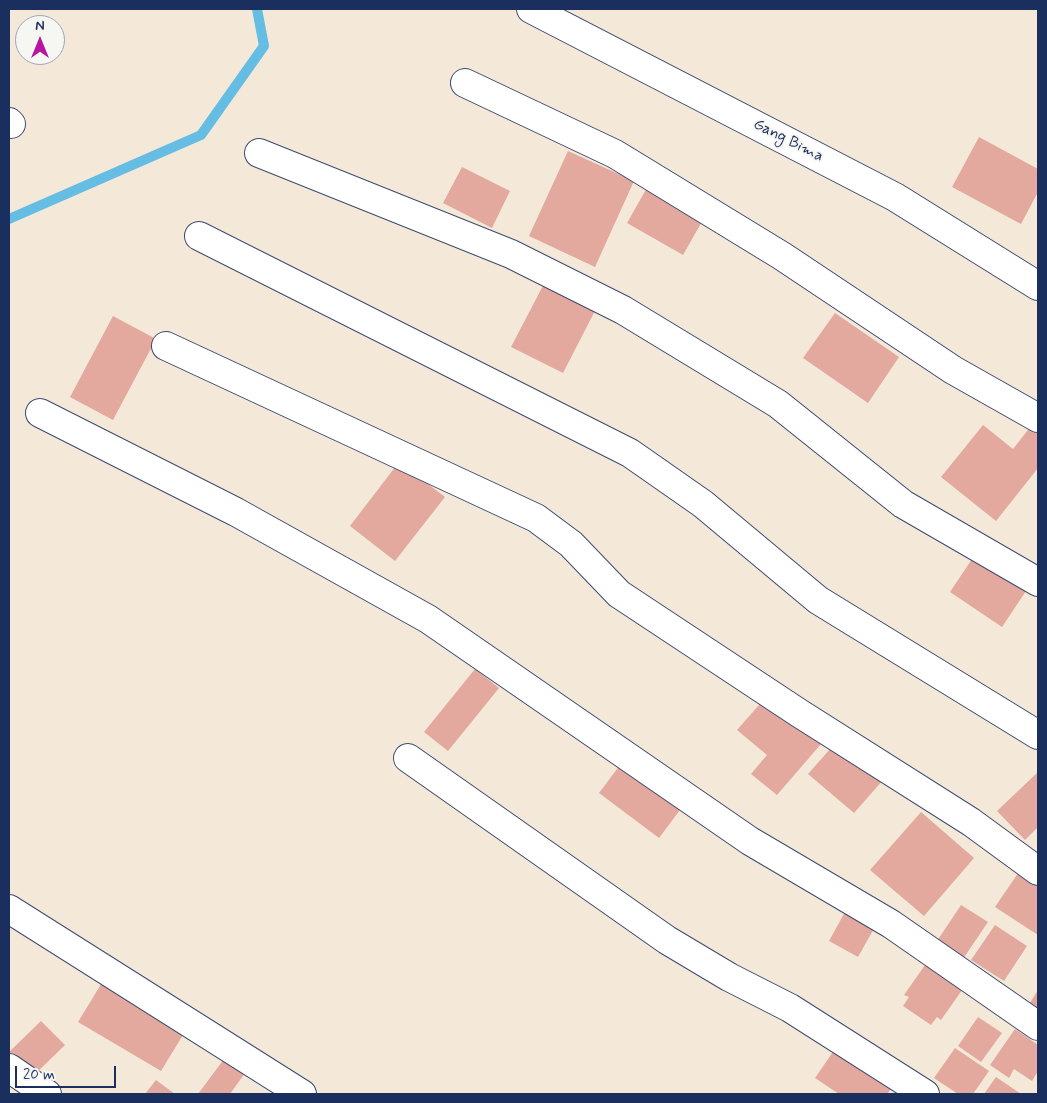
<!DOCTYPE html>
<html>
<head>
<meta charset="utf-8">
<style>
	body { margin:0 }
	#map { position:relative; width:1047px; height:1103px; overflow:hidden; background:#f4e9d8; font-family:Mynerve,sans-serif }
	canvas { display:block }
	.frame { position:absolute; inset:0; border:10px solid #1b2f5e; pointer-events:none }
	.north { position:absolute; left:15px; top:15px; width:50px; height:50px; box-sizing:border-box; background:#f6f6f2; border:1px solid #9ea6b7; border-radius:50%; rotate:0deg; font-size:14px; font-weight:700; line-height:20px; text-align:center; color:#1b2f5e }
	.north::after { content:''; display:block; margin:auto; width:18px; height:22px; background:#b5179e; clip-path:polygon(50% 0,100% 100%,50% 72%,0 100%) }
	.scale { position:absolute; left:15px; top:1066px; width:101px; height:22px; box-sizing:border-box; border:2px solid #1b2f5e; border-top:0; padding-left:6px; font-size:15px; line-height:18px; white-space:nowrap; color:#1b2f5e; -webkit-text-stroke:4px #f6f6f2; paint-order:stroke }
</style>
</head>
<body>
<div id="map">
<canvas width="1047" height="1103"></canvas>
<div class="frame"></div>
<div class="north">N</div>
<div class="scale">20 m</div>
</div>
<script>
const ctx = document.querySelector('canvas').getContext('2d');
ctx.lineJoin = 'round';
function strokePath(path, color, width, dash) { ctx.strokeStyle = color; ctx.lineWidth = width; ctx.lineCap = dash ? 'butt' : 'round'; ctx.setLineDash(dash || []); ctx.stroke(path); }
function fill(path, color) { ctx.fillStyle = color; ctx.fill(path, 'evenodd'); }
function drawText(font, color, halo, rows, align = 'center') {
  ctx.font = font + ' Mynerve,sans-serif'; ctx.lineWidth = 4; ctx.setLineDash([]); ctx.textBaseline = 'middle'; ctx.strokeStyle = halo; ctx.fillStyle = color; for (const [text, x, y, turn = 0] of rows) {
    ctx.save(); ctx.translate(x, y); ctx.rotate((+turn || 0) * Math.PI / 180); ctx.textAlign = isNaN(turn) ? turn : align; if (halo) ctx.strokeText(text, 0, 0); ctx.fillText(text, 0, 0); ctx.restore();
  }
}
strokePath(new Path2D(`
	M 9,219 L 201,135 L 264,46 L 257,9`), '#66bde3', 10);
fill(new Path2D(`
	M 979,137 L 1038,169 L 1038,192 L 1021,224 L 952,187 Z
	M 568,151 L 634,181 L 595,267 L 529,236 Z
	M 462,167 L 510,191 L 492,228 L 443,203 Z
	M 648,186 L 704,218 L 683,255 L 627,223 Z
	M 547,278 L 598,305 L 563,373 L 511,347 Z
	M 835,313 L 899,357 L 868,403 L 803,358 Z
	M 113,316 L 156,339 L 113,420 L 70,397 Z
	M 1035,421 L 1038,424 L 1038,468 L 996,521 L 941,477 L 983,425 L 1013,449 Z
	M 399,462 L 445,497 L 395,561 L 350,526 Z
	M 978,550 L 1030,585 L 1002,627 L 950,592 Z
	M 475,669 L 499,688 L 448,751 L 424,732 Z
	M 766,697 L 821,744 L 777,795 L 751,774 L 767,755 L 737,730 Z
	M 838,740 L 883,780 L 854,813 L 808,774 Z
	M 626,757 L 686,802 L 659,838 L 599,793 Z
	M 1038,772 L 1038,827 L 1025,840 L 997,811 Z
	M 921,812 L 974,858 L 924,916 L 870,870 Z
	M 1023,866 L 1038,875 L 1038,935 L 995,907 Z
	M 851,901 L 880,918 L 858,957 L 829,941 Z
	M 961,905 L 988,922 L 963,959 L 937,941 Z
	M 995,925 L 1027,946 L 1004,981 L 971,960 Z
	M 930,958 L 967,983 L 941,1020 L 937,1017 L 931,1025 L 903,1006 L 909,997 L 904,995 Z
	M 103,981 L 186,1030 L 161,1071 L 78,1022 Z
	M 1038,990 L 1038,1013 L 1028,1006 Z
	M 978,1017 L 1002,1033 L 981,1062 L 958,1046 Z
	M 41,1021 L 65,1045 L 33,1076 L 9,1052 Z
	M 1015,1029 L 1038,1045 L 1038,1071 L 1032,1081 L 1014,1069 L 1009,1078 L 990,1065 Z
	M 837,1046 L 894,1085 L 887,1094 L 839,1094 L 815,1078 Z
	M 955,1048 L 989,1071 L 973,1094 L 958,1094 L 934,1078 Z
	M 224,1059 L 245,1073 L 230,1094 L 198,1094 Z
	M 996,1077 L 1021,1094 L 984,1094 Z
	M 156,1080 L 175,1094 L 145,1094 Z`), '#e3a89e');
const minor = new Path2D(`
	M 531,9 L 895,197 L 1038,286
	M 465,83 L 615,154 L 782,256 L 953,370 L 1038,418
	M 9,122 L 11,124
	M 259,153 L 511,254 L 623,310 L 778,404 L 903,504 L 1038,582
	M 199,236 L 630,453 L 703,504 L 818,600 L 1038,735
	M 166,346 L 536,518 L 571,544 L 619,594 L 799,713 L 971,822 L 1038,871
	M 40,413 L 236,512 L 428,619 L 750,841 L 891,924 L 1038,1026
	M 408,758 L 667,940 L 729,977 L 790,1008 L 925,1094
	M 9,909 L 302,1094
	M 9,1068 L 47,1094`);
strokePath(minor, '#3c4b70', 30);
strokePath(minor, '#fff', 28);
drawText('16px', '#1b2f5e', '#f6f6f2', [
	["Gang Bima",788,141,27]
]);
</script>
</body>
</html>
